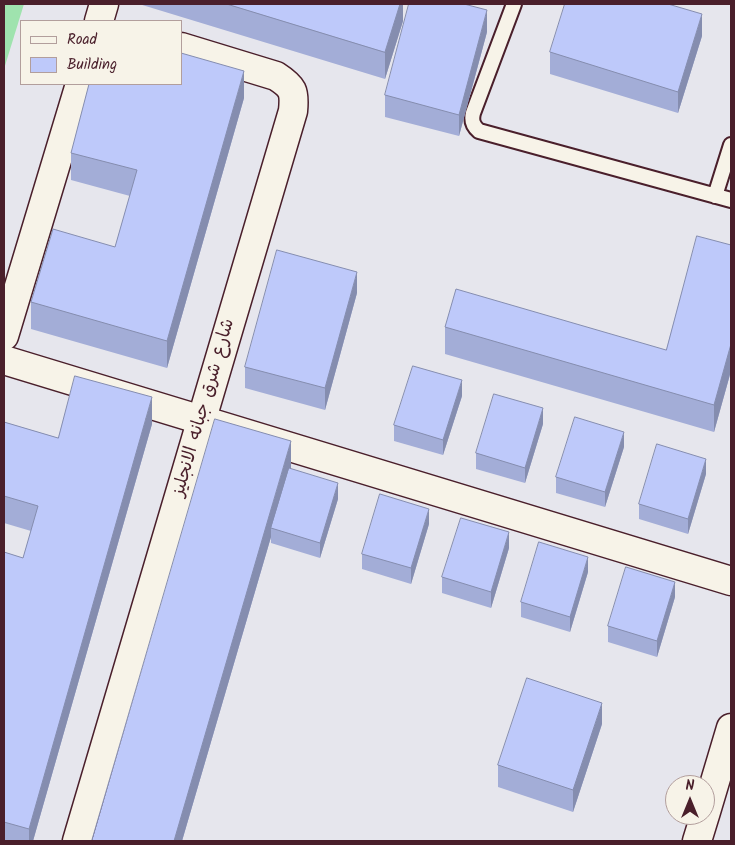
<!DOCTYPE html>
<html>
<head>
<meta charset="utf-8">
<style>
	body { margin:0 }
	#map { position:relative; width:735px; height:845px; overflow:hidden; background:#e6e6ed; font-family:Kalam,sans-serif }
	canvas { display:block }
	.frame { position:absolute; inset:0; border:5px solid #4a1f2b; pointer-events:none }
	.legend { position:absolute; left:20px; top:20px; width:162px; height:65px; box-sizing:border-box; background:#f7f3e8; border:1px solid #b29e9c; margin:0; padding:6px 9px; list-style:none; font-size:15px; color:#4a1f2b }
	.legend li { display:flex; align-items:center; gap:10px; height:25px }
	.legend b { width:25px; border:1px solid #b29e9c }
	.north { position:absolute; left:665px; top:775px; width:50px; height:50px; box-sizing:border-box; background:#f7f3e8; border:1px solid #b29e9c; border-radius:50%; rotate:0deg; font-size:14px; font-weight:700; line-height:20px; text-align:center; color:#4a1f2b }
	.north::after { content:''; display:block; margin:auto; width:18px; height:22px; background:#4a1f2b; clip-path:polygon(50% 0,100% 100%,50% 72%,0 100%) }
</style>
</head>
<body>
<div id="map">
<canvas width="735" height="845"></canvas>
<div class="frame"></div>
<ul class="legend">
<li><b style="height:6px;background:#f7f3e8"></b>Road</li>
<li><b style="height:14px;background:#bec9fa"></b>Building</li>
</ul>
<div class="north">N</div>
</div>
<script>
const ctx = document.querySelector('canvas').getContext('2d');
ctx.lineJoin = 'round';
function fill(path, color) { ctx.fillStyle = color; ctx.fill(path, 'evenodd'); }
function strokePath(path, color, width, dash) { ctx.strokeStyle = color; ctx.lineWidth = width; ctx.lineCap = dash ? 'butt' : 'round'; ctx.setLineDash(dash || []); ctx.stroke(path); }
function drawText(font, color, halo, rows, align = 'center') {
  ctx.font = font + ' Kalam,"Playpen Sans Arabic",sans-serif'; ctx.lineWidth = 4; ctx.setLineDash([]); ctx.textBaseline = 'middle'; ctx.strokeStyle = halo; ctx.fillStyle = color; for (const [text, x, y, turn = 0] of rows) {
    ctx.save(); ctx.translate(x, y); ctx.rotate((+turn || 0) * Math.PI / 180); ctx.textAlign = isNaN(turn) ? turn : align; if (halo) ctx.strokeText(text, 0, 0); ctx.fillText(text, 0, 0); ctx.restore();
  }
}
fill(new Path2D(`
	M 4,4 L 24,4 L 4,69 Z`), '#9fe3ae');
const service = new Path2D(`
	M 514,4 L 473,113 C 471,121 473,126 479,131 L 731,200
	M 715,196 L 731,145`);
const minor = new Path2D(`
	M 99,21 L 104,4
	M 4,336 L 80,84
	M 4,360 L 731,581
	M 77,841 L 293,111 C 295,91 293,87 276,76 L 181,47`);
const tertiary = new Path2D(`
	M 705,815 L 731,728
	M 697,841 L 705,815`);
strokePath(service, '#4a1f2b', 18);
strokePath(minor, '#4a1f2b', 31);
strokePath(tertiary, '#4a1f2b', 31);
strokePath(service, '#f7f3e8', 14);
strokePath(minor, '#f7f3e8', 28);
strokePath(tertiary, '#f7f3e8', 28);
fill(new Path2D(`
	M 139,4 L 403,4 L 403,21 L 385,79 Z
	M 487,32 L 459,136 L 385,117 L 385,95 Z
	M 702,36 L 678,113 L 550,74 L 550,52 Z
	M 244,98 L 167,368 L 31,329 L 31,302 L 115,247 L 130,196 L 71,180 L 71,153 Z
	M 731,245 L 731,371 L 714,432 L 445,354 L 445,327 L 666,350 Z
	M 357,293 L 325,410 L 245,388 L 245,367 Z
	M 462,396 L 443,455 L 394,441 L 394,425 Z
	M 4,422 L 58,438 L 152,424 L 33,841 L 4,841 L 4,552 L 23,558 L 31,531 L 4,523 Z
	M 543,424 L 525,483 L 476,469 L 476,453 Z
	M 624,447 L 605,507 L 556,493 L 556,477 Z
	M 291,469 L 338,499 L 320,558 L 271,543 L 271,537 L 182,841 L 92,841 Z
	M 706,474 L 688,534 L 639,519 L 639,504 Z
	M 429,524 L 411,584 L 362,569 L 362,554 Z
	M 509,548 L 491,608 L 442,593 L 442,577 Z
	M 588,572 L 570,632 L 521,617 L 521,602 Z
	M 675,597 L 657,657 L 608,642 L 608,626 Z
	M 602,724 L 573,812 L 498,787 L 498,765 Z`), '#a3add7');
fill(new Path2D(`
	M 400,4 L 403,4 L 403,21 L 385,79 L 385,52 Z
	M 487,10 L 487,32 L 459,136 L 459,115 Z
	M 702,14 L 702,36 L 678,113 L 678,92 Z
	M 244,71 L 244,98 L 167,368 L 167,341 Z
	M 357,272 L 357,293 L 325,410 L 325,388 Z
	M 731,344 L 731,371 L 714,432 L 714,405 Z
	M 462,380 L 462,396 L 443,455 L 443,440 Z
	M 152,397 L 152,424 L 33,841 L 29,841 L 29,829 Z
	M 543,408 L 543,424 L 525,483 L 525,468 Z
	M 624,432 L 624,447 L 605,507 L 605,492 Z
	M 291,441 L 291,468 L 273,529 L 271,528 L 271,537 L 182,841 L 174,841 Z
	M 706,459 L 706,474 L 688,534 L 688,519 Z
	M 338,483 L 338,499 L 320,558 L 320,543 Z
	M 429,509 L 429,524 L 411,584 L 411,568 Z
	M 509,532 L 509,548 L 491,608 L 491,592 Z
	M 588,557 L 588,572 L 570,632 L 570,617 Z
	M 675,582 L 675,597 L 657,657 L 657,641 Z
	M 602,703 L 602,724 L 573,812 L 573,790 Z`), '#858daf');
const building = new Path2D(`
	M 227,4 L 400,4 L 385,52 Z
	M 409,4 L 464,4 L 487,10 L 459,115 L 385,95 Z
	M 565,4 L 668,4 L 702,14 L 678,92 L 550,52 Z
	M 181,53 L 244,71 L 167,341 L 31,302 L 53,229 L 115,247 L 137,170 L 71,153 L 89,84 L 181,84 Z
	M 697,236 L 731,245 L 731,344 L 714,405 L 445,327 L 456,289 L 666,350 Z
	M 277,250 L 357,272 L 325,388 L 245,367 Z
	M 413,366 L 462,380 L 443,440 L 394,425 Z
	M 75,376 L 152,397 L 29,829 L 4,822 L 4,552 L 23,558 L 38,506 L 4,496 L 4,422 L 58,438 Z
	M 494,394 L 543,408 L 525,468 L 476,453 Z
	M 575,417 L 624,432 L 605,492 L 556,477 Z
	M 215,419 L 291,441 L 174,841 L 92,841 Z
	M 657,444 L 706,459 L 688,519 L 639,504 Z
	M 289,468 L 338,483 L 320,543 L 271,528 Z
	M 380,494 L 429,509 L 411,568 L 362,554 Z
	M 461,518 L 509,532 L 491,592 L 442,577 Z
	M 539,542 L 588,557 L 570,617 L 521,602 Z
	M 626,567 L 675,582 L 657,641 L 608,626 Z
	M 527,678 L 602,703 L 573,790 L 498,765 Z`);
fill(building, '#bec9fa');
strokePath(building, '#858daf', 1);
drawText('18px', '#4a1f2b', '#f7f3e8', [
	["شارع شرق جبانه الانجليز",205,408,-74]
]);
</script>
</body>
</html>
